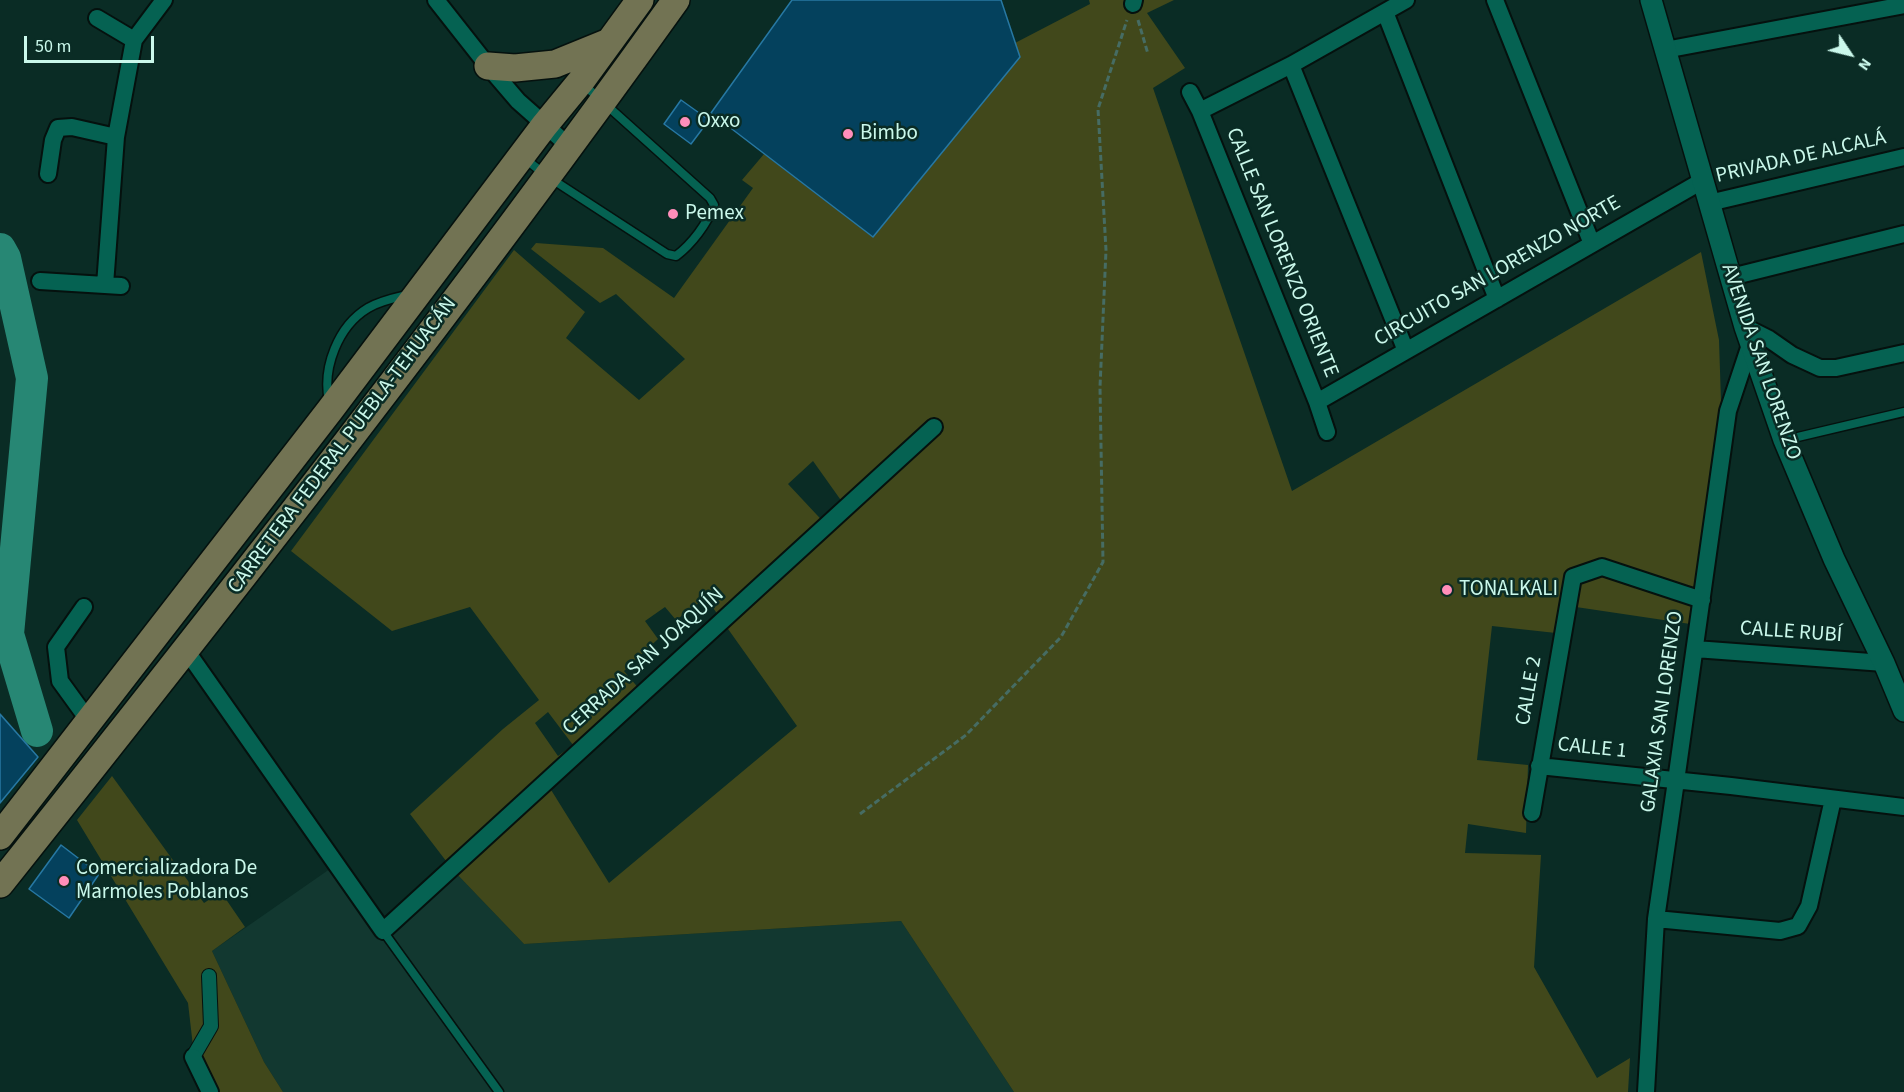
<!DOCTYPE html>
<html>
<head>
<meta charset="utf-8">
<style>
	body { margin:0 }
	#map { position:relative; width:1904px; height:1092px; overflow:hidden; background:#0a2c25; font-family:"Source Sans 3",sans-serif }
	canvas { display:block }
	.north { position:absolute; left:1820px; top:24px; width:60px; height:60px; -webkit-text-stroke:4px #0a2c25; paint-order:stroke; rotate:125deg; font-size:16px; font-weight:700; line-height:24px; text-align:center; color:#caf8eb }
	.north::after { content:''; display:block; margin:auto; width:21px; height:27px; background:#caf8eb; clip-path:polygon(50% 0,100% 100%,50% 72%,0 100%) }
	.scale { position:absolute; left:24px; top:36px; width:130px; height:27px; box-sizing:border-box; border:3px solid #caf8eb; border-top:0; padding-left:8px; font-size:18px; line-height:21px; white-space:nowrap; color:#caf8eb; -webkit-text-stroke:4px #0a2c25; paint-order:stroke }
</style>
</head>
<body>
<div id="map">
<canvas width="1904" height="1092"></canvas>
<div class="north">N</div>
<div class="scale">50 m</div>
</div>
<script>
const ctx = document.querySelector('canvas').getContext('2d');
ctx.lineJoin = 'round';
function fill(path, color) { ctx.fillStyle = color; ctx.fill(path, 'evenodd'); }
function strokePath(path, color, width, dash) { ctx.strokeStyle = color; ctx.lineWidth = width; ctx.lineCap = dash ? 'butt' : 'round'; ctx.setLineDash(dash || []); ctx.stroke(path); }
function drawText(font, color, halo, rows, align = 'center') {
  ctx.font = font + ' "Source Sans 3",sans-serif'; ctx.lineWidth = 5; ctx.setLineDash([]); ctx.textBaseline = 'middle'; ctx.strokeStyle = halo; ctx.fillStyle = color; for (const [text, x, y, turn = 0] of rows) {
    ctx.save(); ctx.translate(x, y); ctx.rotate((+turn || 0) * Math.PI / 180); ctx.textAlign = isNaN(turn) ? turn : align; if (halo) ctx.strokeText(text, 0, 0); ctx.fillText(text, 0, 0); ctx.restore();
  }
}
fill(new Path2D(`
	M 337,864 L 384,932 L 453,870 L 524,944 L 901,921 L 1014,1092 L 283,1092 L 264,1062 L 212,951 Z`), '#123830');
fill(new Path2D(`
	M 1089,0 L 1174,0 L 1147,13 L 1185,68 L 1153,88 L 1292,491 L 1701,252 L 1719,340 L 1722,432 L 1697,625 L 1576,607 L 1565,634 L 1492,626 L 1477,760 L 1528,765 L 1526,833 L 1468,824 L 1465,853 L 1541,855 L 1534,967 L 1597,1078 L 1630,1058 L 1628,1092 L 1014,1092 L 901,921 L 524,944 L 453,870 L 410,814 L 503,729 L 539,700 L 470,607 L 392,631 L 291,551 L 514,250 L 585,312 L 566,338 L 639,400 L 685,359 L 616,294 L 600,303 L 531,249 L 536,243 L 603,248 L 674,298 L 753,188 L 742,180 L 764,154 L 873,237 L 1019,58 L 1015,43 L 1090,4 ZM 813,461 L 850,513 L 831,530 L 788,484 ZM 706,598 L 797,726 L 609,883 L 548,785 L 646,697 L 624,671 L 658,639 L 645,621 L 665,607 L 676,620 ZM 548,712 L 573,745 L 558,756 L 535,723 Z
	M 112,776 L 204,903 L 221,892 L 245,927 L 212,951 L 264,1062 L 283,1092 L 212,1092 L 194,1055 L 188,1003 L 77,820 Z`), '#41481b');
strokePath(new Path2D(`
	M 0,249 L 5,258 L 32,378 L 8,634 L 37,731`), '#278774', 32);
const building = new Path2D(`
	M 792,0 L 1001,0 L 1020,57 L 873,237 L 711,113 Z
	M 681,100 L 709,120 L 691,144 L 664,124 Z
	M 0,714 L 38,757 L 0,803 Z
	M 61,845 L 99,874 L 69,918 L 29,889 Z`);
fill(building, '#04415d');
strokePath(building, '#2778a3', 1.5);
const service = new Path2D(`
	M 524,158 L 547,176 L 667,254 L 676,256 C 692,244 707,224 714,205 L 710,198 L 583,84
	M 329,401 C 322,368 338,326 368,308 C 380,301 394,298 407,295
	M 1785,440 L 1904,412
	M 383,931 L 499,1092`);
const pedestrian = new Path2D(`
	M 193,1057 L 211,1026 L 209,976`);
const minor = new Path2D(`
	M 436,0 L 488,66 L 518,101 L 570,147
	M 1495,0 L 1592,244
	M 1133,4 L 1134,0
	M 1385,12 L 1497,299
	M 97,18 L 134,40
	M 1665,50 L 1904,5
	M 1291,65 L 1406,351
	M 1190,92 L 1200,111 L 1317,402 L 1327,432
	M 1200,111 L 1291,65 L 1406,0
	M 48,174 L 53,140 L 58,128 L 72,127 L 116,137
	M 1709,203 L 1904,157
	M 1731,277 L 1904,234
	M 40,281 L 121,286
	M 105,285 L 116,137 L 134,40 L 164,0
	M 1745,327 L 1769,339 L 1792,355 L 1820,368 L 1836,368 L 1904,353
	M 1317,402 L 1702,181
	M 84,607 L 56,647 L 60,681 L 89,721
	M 1695,649 L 1884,663
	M 186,650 L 383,931 L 934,427
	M 1539,766 L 1731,786 L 1904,807
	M 1532,813 L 1573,577 L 1602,567 L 1702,600
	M 1656,919 L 1780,931 L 1798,926 L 1809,906 L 1833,799
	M 193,1057 L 210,1092
	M 1646,1092 L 1656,919 L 1676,781 L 1728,411 L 1751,342`);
const tertiary = new Path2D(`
	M 1651,0 L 1745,327 L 1784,440 L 1834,559 L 1884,663 L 1904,711`);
const primary = new Path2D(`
	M 488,66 L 515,68 L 555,64 L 609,42
	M 0,836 L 330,410 L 544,126 L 581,81 L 640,0
	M 0,884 C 231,594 460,302 676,0`);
strokePath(service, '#05110e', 11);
strokePath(pedestrian, '#05110e', 16);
strokePath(minor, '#05110e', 20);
strokePath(tertiary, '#05110e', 24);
strokePath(primary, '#05110e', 30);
strokePath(new Path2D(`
	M 1138,20 L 1148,54
	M 860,814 L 966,735 L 1061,637 L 1103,562 L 1100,387 L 1106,250 L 1098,109 L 1127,20`), '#466c63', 3, [6, 3]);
strokePath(service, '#056252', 8);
strokePath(pedestrian, '#056252', 14);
strokePath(minor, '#056252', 16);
strokePath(tertiary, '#056252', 21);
strokePath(primary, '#727353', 27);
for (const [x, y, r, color] of [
	[685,122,6,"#ff8eba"],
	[848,134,6,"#ff8eba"],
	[673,214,6,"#ff8eba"],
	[1447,590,6,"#ff8eba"],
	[64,881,6,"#ff8eba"]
]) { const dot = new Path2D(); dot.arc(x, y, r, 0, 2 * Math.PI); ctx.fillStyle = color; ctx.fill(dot); strokePath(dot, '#0a2c25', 2); }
drawText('21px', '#caf8eb', '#0a2c25', [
	["Oxxo",697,122],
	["Bimbo",860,134],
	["Pemex",685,214],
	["TONALKALI",1459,590],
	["Comercializadora De",76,869],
	["Marmoles Poblanos",76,893]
], 'left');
drawText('21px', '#caf8eb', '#0a2c25', [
	["PRIVADA DE ALCALÁ",1801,158,-13],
	["CALLE SAN LORENZO ORIENTE",1281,253,68],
	["CIRCUITO SAN LORENZO NORTE",1498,272,-30],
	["AVENIDA SAN LORENZO",1760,362,71],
	["CARRETERA FEDERAL PUEBLA-TEHUACÁN",343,446,-53],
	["CALLE RUBÍ",1791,633,4],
	["CERRADA SAN JOAQUÍN",644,662,-42],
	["CALLE 2",1530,691,-80],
	["GALAXIA SAN LORENZO",1663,712,-82],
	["CALLE 1",1592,749,6]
]);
</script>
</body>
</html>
